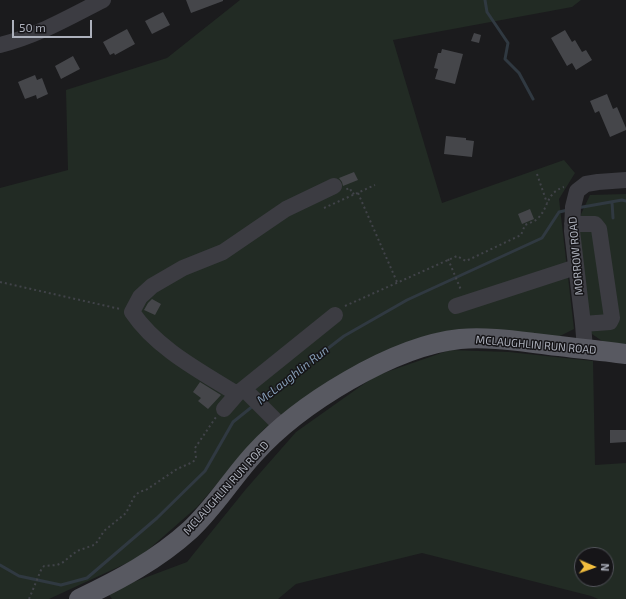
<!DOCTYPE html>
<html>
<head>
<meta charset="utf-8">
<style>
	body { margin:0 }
	#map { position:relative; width:626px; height:599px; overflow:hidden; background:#1b1b1d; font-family:"Exo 2",sans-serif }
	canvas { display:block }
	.north { position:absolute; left:574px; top:547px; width:40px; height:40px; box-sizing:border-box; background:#161518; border:1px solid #52535a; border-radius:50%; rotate:92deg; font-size:11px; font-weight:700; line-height:16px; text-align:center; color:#adb1bc }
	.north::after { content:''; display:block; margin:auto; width:14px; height:18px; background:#f2be3e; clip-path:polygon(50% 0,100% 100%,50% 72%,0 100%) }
	.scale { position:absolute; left:12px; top:20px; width:80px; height:18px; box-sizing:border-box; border:2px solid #adb1bc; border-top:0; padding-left:5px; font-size:12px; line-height:14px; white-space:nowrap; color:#adb1bc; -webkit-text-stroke:3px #161518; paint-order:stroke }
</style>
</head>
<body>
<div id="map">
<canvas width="626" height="599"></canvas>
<div class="north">N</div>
<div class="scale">50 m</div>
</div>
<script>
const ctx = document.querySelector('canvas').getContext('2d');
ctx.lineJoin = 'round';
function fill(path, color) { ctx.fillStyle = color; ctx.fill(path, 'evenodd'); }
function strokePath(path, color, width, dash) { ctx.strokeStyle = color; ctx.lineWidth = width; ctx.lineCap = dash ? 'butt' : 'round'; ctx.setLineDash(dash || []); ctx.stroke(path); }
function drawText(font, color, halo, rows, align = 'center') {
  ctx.font = font + ' "Exo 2",sans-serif'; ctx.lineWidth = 3; ctx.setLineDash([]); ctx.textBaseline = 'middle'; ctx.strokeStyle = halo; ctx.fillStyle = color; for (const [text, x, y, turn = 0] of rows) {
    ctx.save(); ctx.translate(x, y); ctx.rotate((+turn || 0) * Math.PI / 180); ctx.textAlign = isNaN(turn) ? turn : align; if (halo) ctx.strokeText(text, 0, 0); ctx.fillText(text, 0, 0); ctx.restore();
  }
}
fill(new Path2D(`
	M 240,0 L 581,0 L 572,7 L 393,40 L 442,203 L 564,160 L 575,173 L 559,199 L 574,329 L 554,339 L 481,331 L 431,334 L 354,368 L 265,428 L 197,507 L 140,557 L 49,599 L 0,599 L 0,188 L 68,170 L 66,90 L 167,58 Z
	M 626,194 L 626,346 L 608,345 L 589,332 L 575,227 L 590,195 Z
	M 450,350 L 509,352 L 593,361 L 595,465 L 626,463 L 626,599 L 598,599 L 591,596 L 422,553 L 296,584 L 278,599 L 112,599 L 107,592 L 187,562 L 246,489 L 296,432 L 375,376 ZM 582,555 L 606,555 L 606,579 L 582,579 Z`), '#222b24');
strokePath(new Path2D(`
	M 485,0 L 487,12 L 508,43 L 505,59 L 519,73 L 533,99
	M 612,202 L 613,218
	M 577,208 L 622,200 L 626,201
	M 261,400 L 344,336 L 407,300 L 542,238 L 559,212 L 568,210
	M 0,565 L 19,576 L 61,585 L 87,578 L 157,518 L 205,471 L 233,422 L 253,406`), '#303941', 3);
fill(new Path2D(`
	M 186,0 L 223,0 L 223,1 L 191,13 Z
	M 163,12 L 170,25 L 152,34 L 145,21 Z
	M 127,29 L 135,44 L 115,55 L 114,53 L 110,55 L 103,42 Z
	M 565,30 L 572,42 L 575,40 L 582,52 L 586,50 L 592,60 L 576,70 L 572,63 L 567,66 L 551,38 Z
	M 474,33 L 481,35 L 479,43 L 471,41 Z
	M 442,49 L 463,54 L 455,84 L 435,79 L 438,69 L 434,68 L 438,53 L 441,53 Z
	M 73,56 L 80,69 L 61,79 L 55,66 Z
	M 35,75 L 37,80 L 42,78 L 48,94 L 37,99 L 36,95 L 25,99 L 18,82 Z
	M 607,94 L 613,109 L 617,107 L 626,128 L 626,130 L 610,137 L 599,111 L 595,113 L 590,101 Z
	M 446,136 L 466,138 L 466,140 L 474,141 L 472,157 L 444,154 Z
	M 354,172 L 358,180 L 343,186 L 342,182 L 339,178 Z
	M 530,209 L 534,219 L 522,224 L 518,214 Z
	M 152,299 L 161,304 L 155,315 L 144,310 L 148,303 Z
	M 200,382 L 221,395 L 208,409 L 198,401 L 201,398 L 193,392 Z
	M 610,430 L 626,430 L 626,442 L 610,443 Z`), '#45464a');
strokePath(new Path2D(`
	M 537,174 L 547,203
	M 347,188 L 348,191 L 352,190 L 354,195
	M 358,193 L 397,282
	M 324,208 L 375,185
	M 448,259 L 461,290
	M 0,282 L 120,309
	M 345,306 L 457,256 L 466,261 L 521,235 L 525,225 C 529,223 534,222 537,219 C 549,209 545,193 564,187
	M 29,599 L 41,570 L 44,566 L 57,565 L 62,563 L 77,551 L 94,545 L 97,542 L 104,531 L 126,513 L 134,497 L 139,492 L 146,490 L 177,469 L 193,462 L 196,458 L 195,448 L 216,417`), '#414349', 2, [2, 3]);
strokePath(new Path2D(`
	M 0,45 C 37,36 69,17 103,0
	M 572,224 L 595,224 L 599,229 L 612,318 L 610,322 L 583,324
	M 456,306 L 576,267
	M 585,349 L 583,324 L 572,231 L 573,207 L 577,191 L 586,184 L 598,182 L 626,180
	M 244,389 L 282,427
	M 237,394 C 200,371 156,348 132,312 L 140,297 L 152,286 L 183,268 L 223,252 L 286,209 L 334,186
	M 224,409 L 237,394 L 335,315`), '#3c3c42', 16);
strokePath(new Path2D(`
	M 79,599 C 119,580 157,560 190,530 C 214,508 232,478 254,454 C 299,404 393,346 460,339 C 485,337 509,340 534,343 C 565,347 595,350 626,354`), '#585961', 20);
drawText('11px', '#adb1bc', '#161518', [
	["MORROW ROAD",576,256,-95],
	["MCLAUGHLIN RUN ROAD",536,345,5],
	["MCLAUGHLIN RUN ROAD",226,488,-48]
]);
drawText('italic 12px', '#859db6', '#161518', [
	["McLaughlin Run",293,375,-38]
]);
</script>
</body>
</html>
